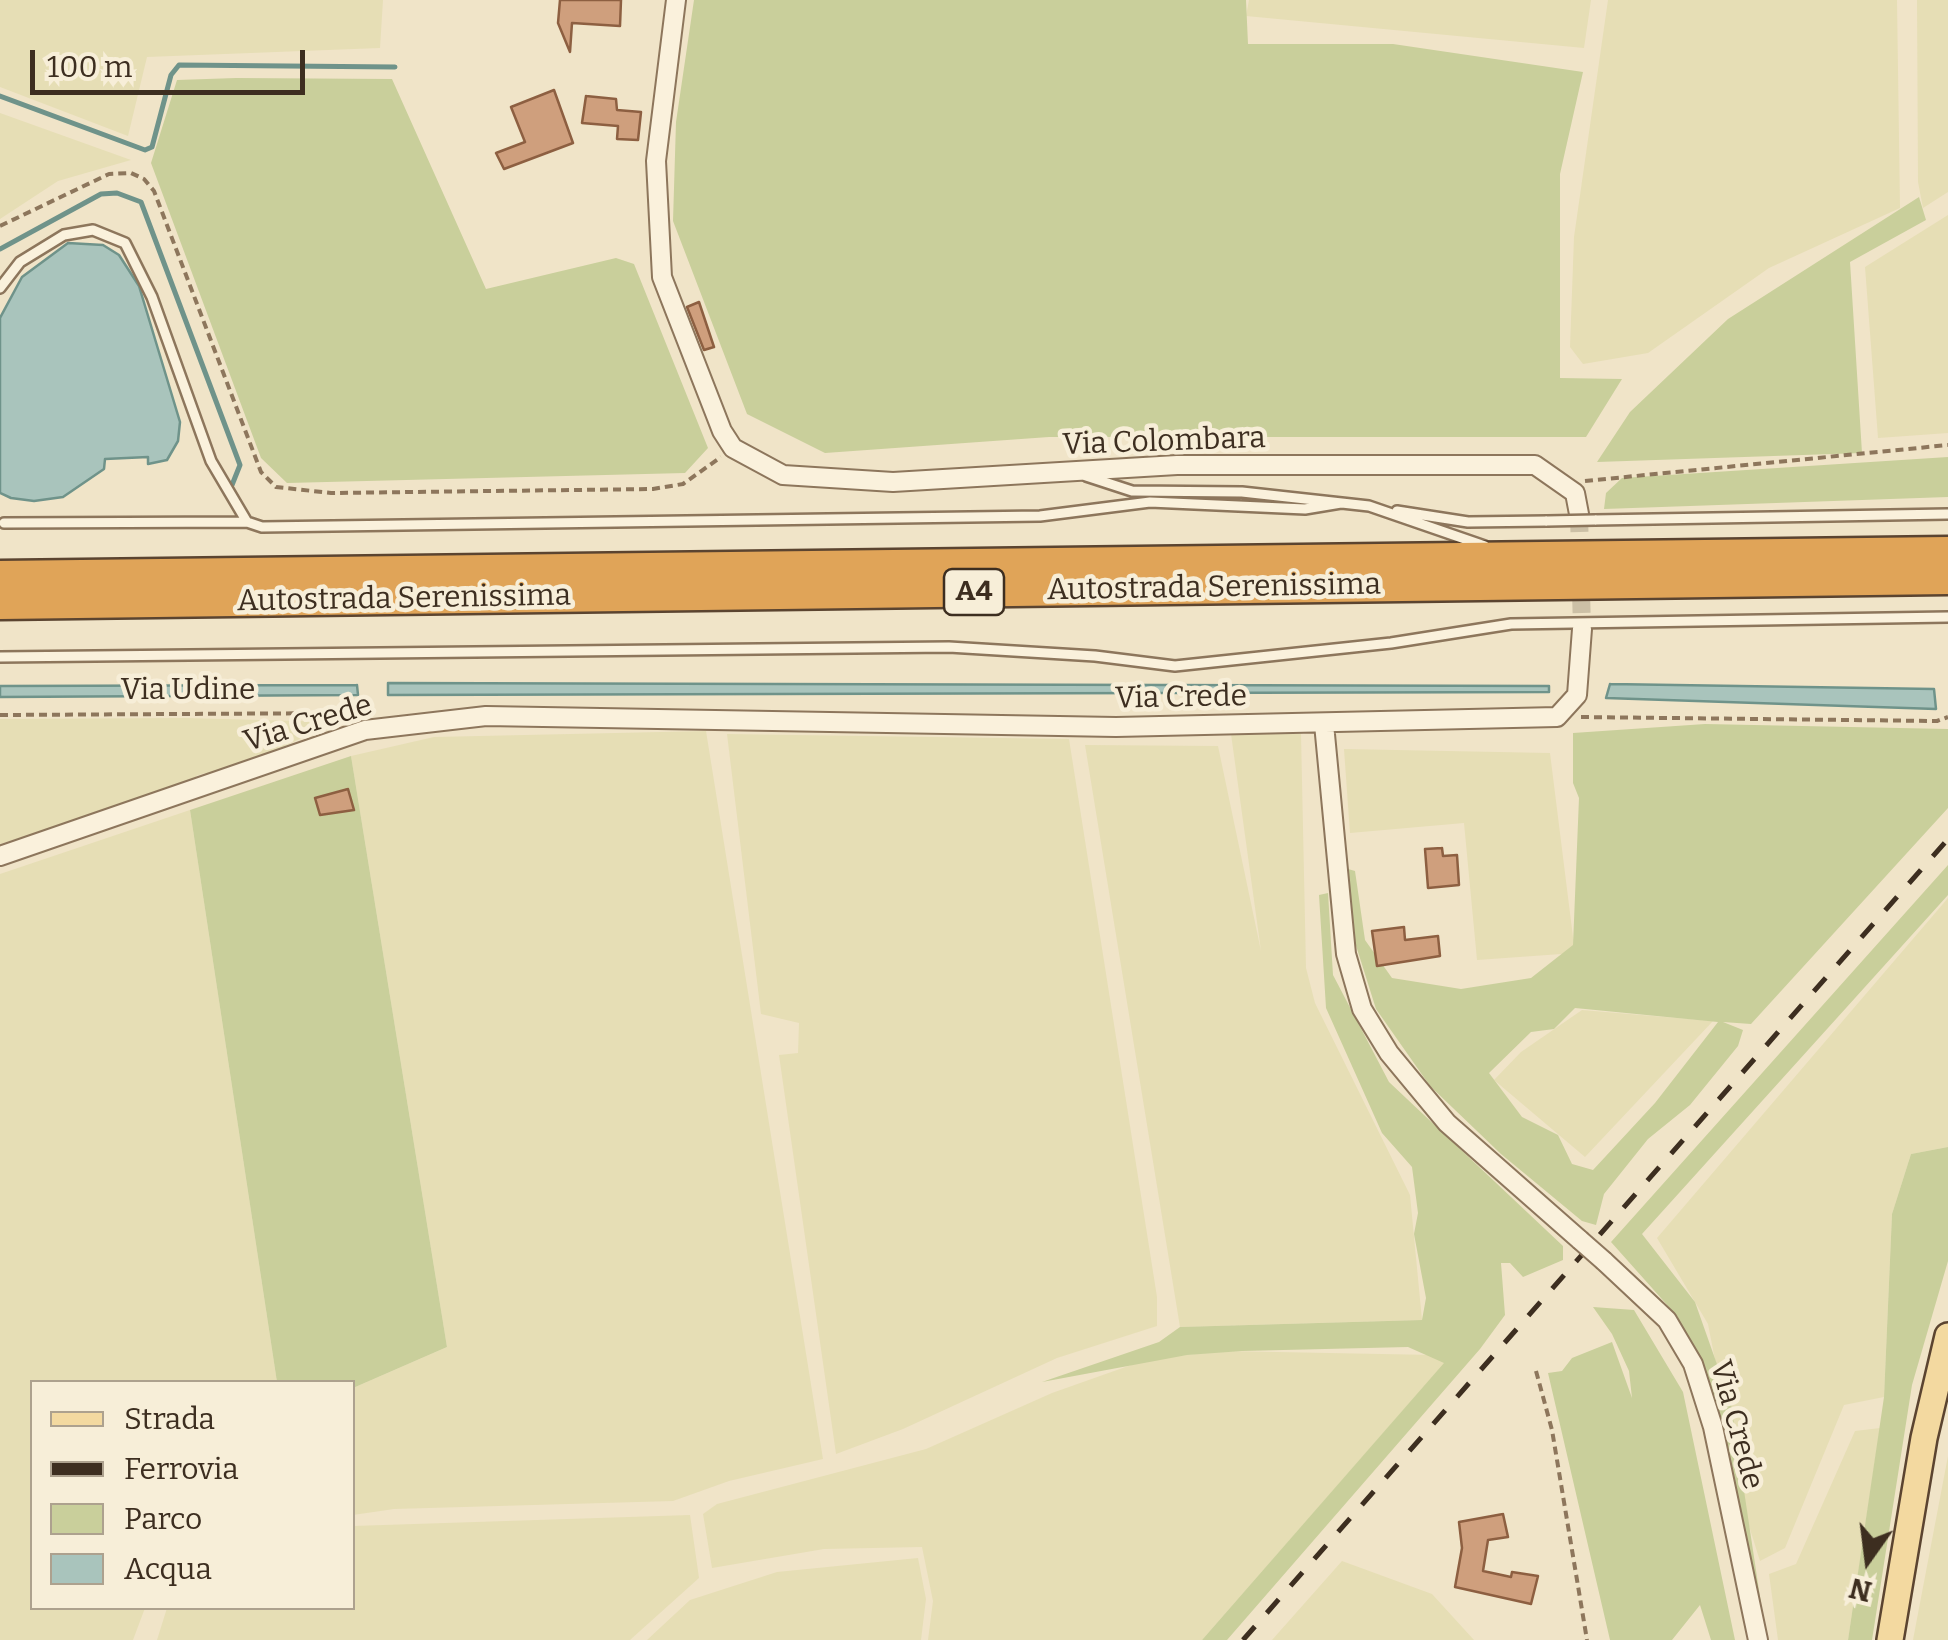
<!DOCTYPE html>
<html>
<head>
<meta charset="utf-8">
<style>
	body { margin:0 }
	#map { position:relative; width:1948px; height:1640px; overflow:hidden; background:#f0e4c8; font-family:Bitter,serif }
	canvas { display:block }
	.legend { position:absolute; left:30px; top:1380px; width:325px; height:230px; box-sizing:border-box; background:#f7eed8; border:2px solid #ada18e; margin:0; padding:12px 18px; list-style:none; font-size:30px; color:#3d2e20 }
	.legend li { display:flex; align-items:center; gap:20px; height:50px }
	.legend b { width:50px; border:2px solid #ada18e }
	.north { position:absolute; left:1818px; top:1510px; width:100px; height:100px; -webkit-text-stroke:8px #f7eed8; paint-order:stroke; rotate:194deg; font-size:28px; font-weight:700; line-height:40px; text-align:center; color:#3d2e20 }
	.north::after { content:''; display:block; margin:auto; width:35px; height:45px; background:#3d2e20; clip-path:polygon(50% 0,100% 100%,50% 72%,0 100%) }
	.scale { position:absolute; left:30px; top:50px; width:275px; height:45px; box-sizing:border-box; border:5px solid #3d2e20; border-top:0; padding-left:12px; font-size:30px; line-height:35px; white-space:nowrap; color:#3d2e20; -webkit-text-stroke:8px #f7eed8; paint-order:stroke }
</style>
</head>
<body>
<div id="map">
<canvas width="1948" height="1640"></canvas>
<ul class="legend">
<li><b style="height:12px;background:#f3d9a0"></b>Strada</li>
<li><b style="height:12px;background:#3d2e20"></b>Ferrovia</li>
<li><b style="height:28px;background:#c9cf9b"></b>Parco</li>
<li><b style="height:28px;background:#a9c4bc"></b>Acqua</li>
</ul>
<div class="north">N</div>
<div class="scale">100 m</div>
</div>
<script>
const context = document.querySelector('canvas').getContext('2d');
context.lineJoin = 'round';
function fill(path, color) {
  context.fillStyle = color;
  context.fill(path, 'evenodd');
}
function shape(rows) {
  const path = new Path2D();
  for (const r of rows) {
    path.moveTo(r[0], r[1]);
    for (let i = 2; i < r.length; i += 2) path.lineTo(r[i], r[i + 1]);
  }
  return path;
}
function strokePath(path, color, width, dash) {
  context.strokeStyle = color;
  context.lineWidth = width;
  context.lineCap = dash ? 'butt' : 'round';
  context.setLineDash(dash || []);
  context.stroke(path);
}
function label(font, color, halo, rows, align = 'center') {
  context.font = font + ' Bitter,serif';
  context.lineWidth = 9;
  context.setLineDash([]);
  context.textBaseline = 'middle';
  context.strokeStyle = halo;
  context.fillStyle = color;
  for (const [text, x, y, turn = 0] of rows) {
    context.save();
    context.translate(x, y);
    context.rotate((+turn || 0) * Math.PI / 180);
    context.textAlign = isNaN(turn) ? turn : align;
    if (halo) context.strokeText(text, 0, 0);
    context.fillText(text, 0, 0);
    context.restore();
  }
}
fill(shape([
	[0,0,383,0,380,48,147,57,128,136,0,87],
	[1249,0,1591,0,1584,48,1246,16],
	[1608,0,1897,0,1900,208,1769,268,1648,353,1583,364,1570,347,1574,237],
	[1917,0,1948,0,1948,192,1923,208,1918,182],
	[0,113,131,160,58,181,0,219],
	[1948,215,1948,433,1878,438,1865,267],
	[185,718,337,722,208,781,205,773,196,776,198,784,0,844,0,719],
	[706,731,823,1459,729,1481,673,1501,394,1509,353,1515,353,1388,447,1347,351,756,434,737],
	[727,734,1069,739,1157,1297,1157,1326,1057,1358,903,1429,836,1454,779,1055,798,1053,799,1023,761,1014],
	[1231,734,1301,734,1306,968,1315,1003,1410,1195,1422,1320,1180,1327,1085,745,1218,746,1261,951],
	[1344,749,1550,753,1575,953,1477,960,1464,823,1350,833],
	[190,810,277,1382,32,1382,32,1608,145,1608,133,1640,0,1640,0,874],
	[1948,898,1948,1147,1911,1154,1892,1214,1884,1397,1844,1405,1785,1548,1760,1561,1744,1510,1708,1324,1657,1238],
	[1582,1010,1713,1021,1585,1157,1494,1080,1521,1052],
	[1224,1351,1434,1355,1445,1363,1202,1640,928,1640,933,1601,922,1547,824,1549,712,1568,703,1514,717,1504,926,1449,1052,1393,1148,1359],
	[1880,1428,1848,1640,1778,1640,1769,1574,1796,1564,1855,1431],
	[1948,1456,1948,1640,1913,1640,1916,1624],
	[690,1515,699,1578,630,1640,157,1640,167,1608,352,1608,353,1526],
	[918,1558,926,1599,921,1640,647,1640,690,1600,777,1572],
	[1342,1561,1432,1594,1474,1640,1272,1640]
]), '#e6deb5');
fill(shape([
	[694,0,1246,0,1248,44,1393,44,1583,72,1560,174,1560,378,1622,379,1586,437,1049,437,825,453,747,414,673,221,676,122],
	[236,78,392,79,486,289,616,258,634,264,708,448,685,473,287,483,261,458,151,163,177,80],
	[1919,197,1926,220,1850,262,1862,453,1597,462,1630,412,1728,319],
	[1948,457,1948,497,1604,509,1606,493,1622,478],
	[1705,724,1948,729,1948,808,1751,1024,1723,1022,1743,1030,1738,1046,1690,1105,1648,1139,1604,1194,1596,1225,1582,1221,1501,1154,1430,1086,1376,1009,1353,936,1348,869,1355,871,1365,940,1392,978,1461,989,1531,978,1573,945,1579,798,1573,783,1573,733],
	[1575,1008,1718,1022,1655,1103,1593,1170,1572,1164,1558,1135,1522,1117,1489,1073,1531,1032,1554,1029],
	[351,756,447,1347,353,1388,352,1382,277,1382,190,810],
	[1948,865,1948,895,1642,1234,1695,1302,1731,1404,1766,1637,1713,1394,1677,1316,1611,1242],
	[1328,893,1333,975,1389,1082,1563,1246,1563,1260,1523,1277,1510,1263,1501,1263,1505,1315,1480,1349,1227,1640,1202,1640,1444,1363,1408,1347,1242,1351,1187,1355,1042,1382,1159,1342,1180,1327,1422,1320,1426,1298,1414,1234,1418,1213,1412,1167,1382,1133,1326,1008,1319,895],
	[1948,1147,1948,1261,1912,1385,1872,1640,1848,1640,1884,1397,1892,1214,1911,1154],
	[1593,1307,1634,1310,1683,1392,1735,1640,1711,1640,1700,1605,1672,1640,1610,1640,1548,1373,1562,1371,1572,1358,1612,1342,1632,1398,1629,1371,1612,1334]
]), '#c9cf9b');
const water = shape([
	[68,243,103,245,119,255,139,286,180,422,178,441,167,460,148,464,148,457,105,459,104,469,63,497,34,501,11,498,0,493,0,318,22,277,68,243],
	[388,683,1549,686,1549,692,388,695,388,683],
	[1610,684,1934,689,1936,709,1606,698,1610,684],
	[357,685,358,695,0,697,0,686,357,685]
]);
fill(water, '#a9c4bc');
strokePath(water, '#6f938a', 2.5);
strokePath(shape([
	[0,96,145,150,152,147,171,75,179,65,395,67],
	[0,249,101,194,117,193,141,202,240,465,232,485]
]), '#6f938a', 5);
const building = shape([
	[560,0,621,0,620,26,572,23,570,52,558,23,560,0],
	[554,90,573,143,504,169,496,153,525,142,511,107,554,90],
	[586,96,616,99,617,110,641,112,638,140,617,139,618,126,582,123,586,96],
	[699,302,714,347,704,350,687,307,699,302],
	[348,789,354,810,320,815,315,798,348,789],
	[1442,848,1443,856,1457,855,1459,885,1428,888,1425,849,1442,848],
	[1404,927,1405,940,1438,936,1440,956,1377,966,1372,931,1404,927],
	[1503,1514,1508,1537,1488,1540,1483,1571,1511,1577,1512,1572,1538,1576,1531,1604,1455,1587,1462,1548,1459,1522,1503,1514]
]);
fill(building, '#cf9f7d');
strokePath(building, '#8d5f41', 2.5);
strokePath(shape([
	[1579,514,1582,629]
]), '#ccc0a6', 18, [18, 9]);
const service = shape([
	[0,288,20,262,64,235,93,230,125,243,152,297,211,461,247,522,262,527,1040,516,1150,502,1305,509,1341,503],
	[1086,476,1132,491,1242,492,1369,506,1485,546],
	[1397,511,1468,522,1547,521],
	[1595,520,1948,514],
	[4,523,247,522],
	[0,657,949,647,1095,656,1175,666,1391,643,1511,624,1948,617]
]);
const minor = shape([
	[676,0,656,161,662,277,722,431,733,448,783,475,893,482,1177,465,1535,465,1575,493,1579,514],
	[1324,724,1346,954,1362,1009,1389,1053,1447,1123,1580,1240],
	[0,856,365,730,486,716,1116,727,1557,717,1577,695,1582,629],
	[1604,1261,1667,1320,1693,1364,1713,1427,1758,1640]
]);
const primary = shape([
	[1890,1640,1924,1438,1948,1336]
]);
const motorway = shape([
	[0,576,1948,552],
	[0,604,1948,579]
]);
strokePath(service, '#8d765c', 14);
strokePath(minor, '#8d765c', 22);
strokePath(primary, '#5b4430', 30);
strokePath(motorway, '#5b4430', 35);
strokePath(shape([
	[0,226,109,174,131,173,144,179,154,191,261,472,276,487,331,493,653,489,683,484,721,457],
	[1585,481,1948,445],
	[0,715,355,713],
	[1581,717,1937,721,1948,717],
	[1536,1371,1552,1430,1587,1640]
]), '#8d765c', 4, [8, 5]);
strokePath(service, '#faf1dc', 9);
strokePath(minor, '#faf1dc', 18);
strokePath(primary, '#f3d9a0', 25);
strokePath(motorway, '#e0a458', 30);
strokePath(shape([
	[1243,1640,1948,839]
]), '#3d2e20', 5, [18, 18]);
const serviceBridge = shape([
	[1547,521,1595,520]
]);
const minorBridge = shape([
	[1580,1240,1604,1261]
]);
strokePath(serviceBridge, '#8d765c', 14, []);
strokePath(minorBridge, '#8d765c', 22, []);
strokePath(serviceBridge, '#faf1dc', 9);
strokePath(minorBridge, '#faf1dc', 18);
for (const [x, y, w] of [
	[974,592,60]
]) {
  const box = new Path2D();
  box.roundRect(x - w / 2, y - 23, w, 46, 8);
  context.fillStyle = '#f7eed8';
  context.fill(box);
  strokePath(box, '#3d2e20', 2.5);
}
label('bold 28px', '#3d2e20', null, [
	["A4",974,592]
]);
label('30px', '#3d2e20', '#f7eed8', [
	["Via Colombara",1164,442,-2],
	["Autostrada Serenissima",1214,588,-1],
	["Autostrada Serenissima",404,599,-1],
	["Via Udine",188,691],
	["Via Crede",1181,698,-1],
	["Via Crede",308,724,-17],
	["Via Crede",1736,1425,75]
]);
</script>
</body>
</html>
